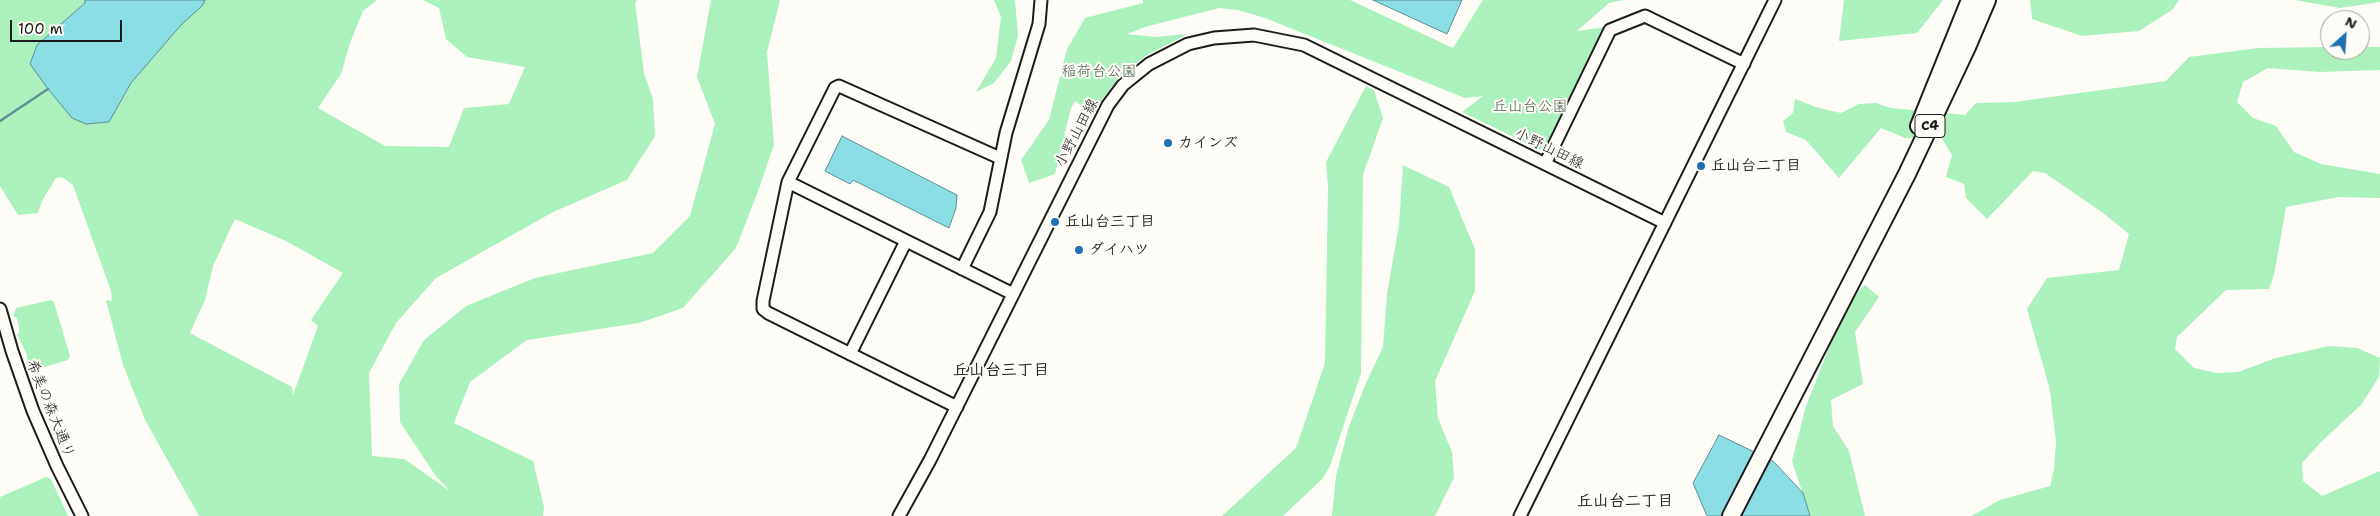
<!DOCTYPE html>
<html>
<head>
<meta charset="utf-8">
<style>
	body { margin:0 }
	#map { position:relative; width:2380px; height:516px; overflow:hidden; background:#fdfcf7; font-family:"Shantell Sans",sans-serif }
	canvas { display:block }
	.north { position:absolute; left:2320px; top:10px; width:50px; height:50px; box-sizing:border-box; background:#fdfcf7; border:1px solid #a3a29f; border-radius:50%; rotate:26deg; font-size:14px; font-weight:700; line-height:20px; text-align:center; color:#1c1c1c }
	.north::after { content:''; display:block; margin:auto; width:18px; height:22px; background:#1f6fb2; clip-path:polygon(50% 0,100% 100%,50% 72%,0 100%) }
	.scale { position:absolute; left:10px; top:20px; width:112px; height:22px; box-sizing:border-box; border:2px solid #1c1c1c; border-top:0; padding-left:6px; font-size:15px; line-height:18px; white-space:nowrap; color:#1c1c1c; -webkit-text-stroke:4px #fdfcf7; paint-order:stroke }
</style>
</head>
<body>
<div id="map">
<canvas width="2380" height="516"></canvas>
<div class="north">N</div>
<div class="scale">100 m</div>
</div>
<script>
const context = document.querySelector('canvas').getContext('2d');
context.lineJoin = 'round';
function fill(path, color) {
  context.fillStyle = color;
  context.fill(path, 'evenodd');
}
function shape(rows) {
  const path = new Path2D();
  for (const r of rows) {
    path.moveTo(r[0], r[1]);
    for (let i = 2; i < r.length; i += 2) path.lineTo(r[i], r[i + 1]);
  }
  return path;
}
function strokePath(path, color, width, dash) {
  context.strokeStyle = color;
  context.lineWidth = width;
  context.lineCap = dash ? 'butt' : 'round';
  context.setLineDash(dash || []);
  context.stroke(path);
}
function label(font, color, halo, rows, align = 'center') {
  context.font = font + ' "Shantell Sans","Klee One",sans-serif';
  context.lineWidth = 4;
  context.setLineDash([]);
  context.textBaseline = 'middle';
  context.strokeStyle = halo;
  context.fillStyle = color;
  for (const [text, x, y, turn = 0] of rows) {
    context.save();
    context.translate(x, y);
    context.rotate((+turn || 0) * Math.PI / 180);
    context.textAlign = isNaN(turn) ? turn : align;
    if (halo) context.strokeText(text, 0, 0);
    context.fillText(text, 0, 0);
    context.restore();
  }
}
fill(shape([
	[0,0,377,0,363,11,350,43,341,74,318,108,385,146,449,147,464,108,509,104,525,67,467,57,446,39,439,8,423,0,637,0,635,3,644,73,653,99,655,136,627,180,553,212,436,278,396,323,369,373,372,456,404,459,450,491,435,475,400,422,399,384,424,340,466,306,535,278,653,253,690,216,715,124,697,77,711,0,780,0,767,52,774,145,757,194,736,248,683,308,639,323,527,340,470,382,454,423,533,461,544,507,543,516,199,516,145,420,123,365,106,300,112,301,111,291,73,185,62,177,56,178,43,199,38,213,18,215,0,186],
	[235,219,286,241,343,273,311,320,318,326,293,395,292,387,190,333,205,300,213,266],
	[994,0,1015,0,1018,36,1011,61,994,83,976,92,996,58,1001,17],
	[1143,0,1350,0,1453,48,1483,0,1623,0,1609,3,1577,31,1607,27,1545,152,1462,112,1483,96,1465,98,1265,18,1238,10,1219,8,1145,27,1127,34,1155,37,1188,34,1147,55,1120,76,1092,113,1075,101,1071,108,1055,174,1029,183,1021,160,1049,120,1067,49,1085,18,1143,3],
	[1844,0,1943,0,1917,33,1839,41],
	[2030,0,2179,0,2172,10,2139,31,2082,36,2032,19],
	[2295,0,2380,0,2380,2,2340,8],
	[2330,47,2330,50,2360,50,2360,47,2380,47,2380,70,2320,72,2268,68,2243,82,2237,102,2253,118,2276,126,2294,152,2321,164,2380,174,2380,198,2339,197,2286,207,2274,275,2269,289,2226,290,2177,337,2175,349,2194,368,2217,373,2238,372,2276,358,2329,346,2357,348,2380,358,2379,377,2361,405,2322,441,2302,463,2303,481,2322,496,2380,471,2380,516,1971,516,2000,500,2050,486,2054,469,2056,442,2050,390,2027,309,2047,278,2119,270,2129,234,2103,213,2045,173,2033,171,1987,219,1966,198,1964,184,1946,177,1952,155,1941,137,1905,138,1881,128,1839,178,1806,140,1786,132,1783,121,1793,113,1795,99,1819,108,1841,113,1859,104,1876,103,1891,108,1965,115,1976,103,2015,102,2166,81,2189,57,2258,48],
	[1366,86,1374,90,1383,118,1363,175,1361,373,1330,466,1322,479,1283,516,1222,516,1296,448,1325,363,1328,187,1326,162],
	[1403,165,1449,187,1475,249,1475,291,1435,381,1438,418,1452,452,1454,478,1435,516,1332,516,1336,476,1349,426,1366,383,1383,347,1387,294,1399,225],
	[1865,285,1879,297,1855,332,1863,384,1831,400,1833,426,1849,451,1865,516,1810,516,1792,461,1806,406,1848,299],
	[51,300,54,302,70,356,68,360,31,371,27,362,27,355,17,334,19,333,19,327,17,318,13,316,16,308],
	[46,477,51,479,68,516,0,516,0,497]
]), '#abf1bd');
const water = shape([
	[85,0,205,0,202,6,181,25,131,83,109,122,86,124,72,118,48,89,30,64,37,45,85,3,85,0],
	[1373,0,1462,0,1447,34,1373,0],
	[842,136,957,195,956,208,949,228,853,180,850,184,825,171,842,136],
	[1719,435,1773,461,1803,493,1810,516,1707,516,1693,483,1719,435]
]);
fill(water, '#8cdee5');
strokePath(water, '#5f9095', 1);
strokePath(shape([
	[0,121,48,89]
]), '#5f9095', 2.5);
const tertiary = shape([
	[1545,164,1610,30,1645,16,1744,64],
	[788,182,1013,294],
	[962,269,990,212,1006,133,1039,24,1041,0],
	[0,309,12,351,33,411,57,466,82,516],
	[850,354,906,241],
	[957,407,768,313,763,309,763,301,788,182,835,88,839,86,1000,158],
	[899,516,930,460,1108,105,1123,85,1149,64,1188,44,1214,38,1254,35,1304,45,1665,223],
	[1520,516,1775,0]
]);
const motorway = shape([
	[1919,126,1970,0],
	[1731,516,1907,174,1967,47,1987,0]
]);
strokePath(tertiary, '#1c1c1c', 15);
strokePath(motorway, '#1c1c1c', 20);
strokePath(tertiary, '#fdfcf7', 11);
strokePath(motorway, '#fdfcf7', 16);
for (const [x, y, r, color] of [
	[1168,143,5,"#1f6fb2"],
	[1701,166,5,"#1f6fb2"],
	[1055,222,5,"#1f6fb2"],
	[1079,250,5,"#1f6fb2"]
]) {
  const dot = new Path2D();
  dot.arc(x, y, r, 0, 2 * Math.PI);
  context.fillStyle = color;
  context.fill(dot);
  strokePath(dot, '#fdfcf7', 2);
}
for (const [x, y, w] of [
	[1930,126,30]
]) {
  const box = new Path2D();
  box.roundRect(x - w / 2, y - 11.5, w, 23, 4);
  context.fillStyle = '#fdfcf7';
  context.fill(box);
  strokePath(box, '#1c1c1c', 1);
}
label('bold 14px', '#1c1c1c', null, [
	["C4",1930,126]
]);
label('15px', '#475c4c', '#fdfcf7', [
	["稲荷台公園",1099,72],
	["丘山台公園",1530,107]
]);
label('15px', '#1c1c1c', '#fdfcf7', [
	["小野山田線",1077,133,-62],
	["小野山田線",1549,149,26],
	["希美の森大通り",50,409,68]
]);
label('bold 15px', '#1c1c1c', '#fdfcf7', [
	["カインズ",1178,143],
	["丘山台二丁目",1711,166],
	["丘山台三丁目",1065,222],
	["ダイハツ",1089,250]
], 'left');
label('bold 16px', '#1c1c1c', '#fdfcf7', [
	["丘山台三丁目",1001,371],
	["丘山台二丁目",1625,502]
]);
</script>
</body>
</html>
